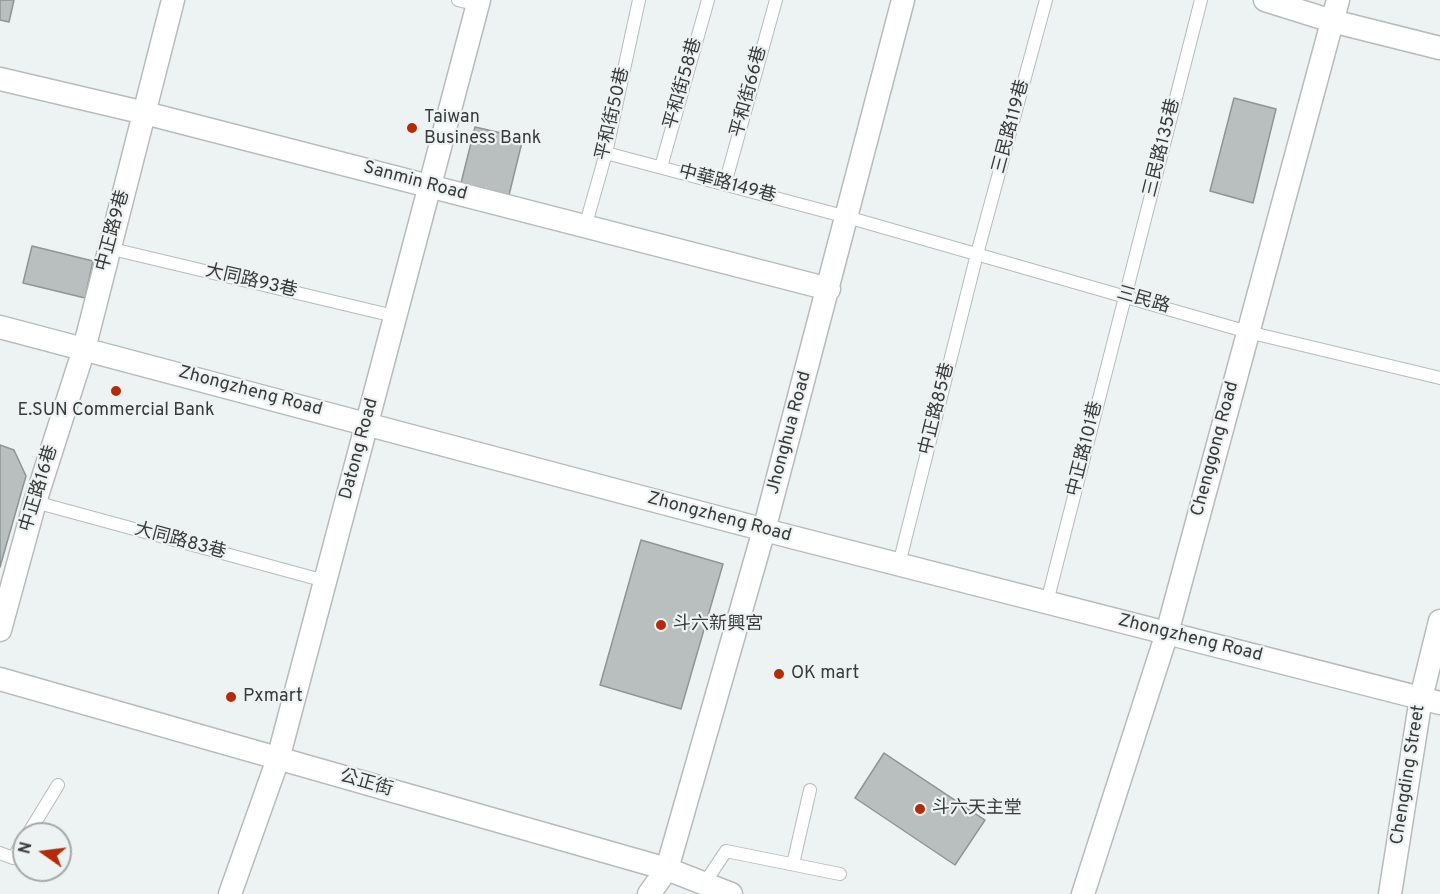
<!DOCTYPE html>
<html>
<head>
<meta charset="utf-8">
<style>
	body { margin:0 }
	#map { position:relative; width:1440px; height:894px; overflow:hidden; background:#edf3f2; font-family:Overpass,sans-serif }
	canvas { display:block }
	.north { position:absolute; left:12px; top:822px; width:60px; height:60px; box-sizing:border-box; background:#edf3f2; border:2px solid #a5a9a8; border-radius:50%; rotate:284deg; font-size:16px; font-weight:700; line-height:24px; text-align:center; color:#383a39 }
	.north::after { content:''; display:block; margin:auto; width:21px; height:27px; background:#b62b07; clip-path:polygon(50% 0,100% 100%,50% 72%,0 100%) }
</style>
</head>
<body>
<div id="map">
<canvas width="1440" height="894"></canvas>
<div class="north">N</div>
</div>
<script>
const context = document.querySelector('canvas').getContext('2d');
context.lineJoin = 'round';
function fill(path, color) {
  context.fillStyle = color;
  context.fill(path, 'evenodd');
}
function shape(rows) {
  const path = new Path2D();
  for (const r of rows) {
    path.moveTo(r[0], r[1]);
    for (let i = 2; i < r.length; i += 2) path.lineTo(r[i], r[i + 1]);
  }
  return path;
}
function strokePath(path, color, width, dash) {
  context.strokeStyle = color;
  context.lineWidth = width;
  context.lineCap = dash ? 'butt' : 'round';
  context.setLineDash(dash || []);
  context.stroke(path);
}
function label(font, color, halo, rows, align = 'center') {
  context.font = font + ' Overpass,"Noto Sans TC",sans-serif';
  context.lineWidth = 4.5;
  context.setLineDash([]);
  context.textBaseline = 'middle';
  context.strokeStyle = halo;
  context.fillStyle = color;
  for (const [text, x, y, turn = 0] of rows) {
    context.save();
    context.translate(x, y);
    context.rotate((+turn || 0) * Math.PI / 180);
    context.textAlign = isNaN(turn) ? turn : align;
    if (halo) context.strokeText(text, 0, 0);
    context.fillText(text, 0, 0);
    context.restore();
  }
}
const building = shape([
	[0,0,14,0,9,22,0,20,0,0],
	[1234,98,1276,109,1253,203,1210,191,1234,98],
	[475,127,523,138,509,195,461,183,475,127],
	[32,246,93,261,85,298,23,283,32,246],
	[0,445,14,450,26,476,0,567,0,445],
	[641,540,723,564,681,709,600,685,641,540],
	[884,753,985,820,955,865,855,798,884,753]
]);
fill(building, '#b9bfbe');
strokePath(building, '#8f9594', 1.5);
const lane = shape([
	[458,0,478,5],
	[606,153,847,217,1248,332,1440,378],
	[661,167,708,0],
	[725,184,776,0],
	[585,227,606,153,639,0],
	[108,248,394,316],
	[35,502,325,581],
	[899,564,977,254,1046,0],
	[1047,602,1201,0],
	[28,834,58,785],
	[0,853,13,858,24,840],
	[793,864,810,790],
	[704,884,726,851,840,874]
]);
const street = shape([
	[1265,0,1332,21,1440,48],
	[0,79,145,113,829,289],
	[0,327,784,535,1440,703],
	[0,630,35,502,84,349,173,0],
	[0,679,667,869,731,894],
	[230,894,278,759,479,0],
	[649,894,667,869,764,530,903,0],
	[1083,894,1167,633,1338,0],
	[1390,894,1421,698,1440,621]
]);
strokePath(lane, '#b7bcbb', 14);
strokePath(street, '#b7bcbb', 25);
strokePath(lane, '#fff', 12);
strokePath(street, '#fff', 22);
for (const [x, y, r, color] of [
	[412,128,6,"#b62b07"],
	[116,391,6,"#b62b07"],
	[661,625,6,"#b62b07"],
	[779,674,6,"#b62b07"],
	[231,697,6,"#b62b07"],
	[920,809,6,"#b62b07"]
]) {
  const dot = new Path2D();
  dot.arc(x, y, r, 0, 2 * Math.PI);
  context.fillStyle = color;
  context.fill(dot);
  strokePath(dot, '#edf3f2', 2);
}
label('18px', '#383a39', '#edf3f2', [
	["平和街58巷",684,84,-74],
	["平和街66巷",750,92,-75],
	["平和街50巷",614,114,-77],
	["三民路119巷",1012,127,-75],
	["三民路135巷",1163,148,-76],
	["Sanmin Road",415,182,15],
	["中華路149巷",727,185,15],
	["中正路9巷",114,231,-75],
	["大同路93巷",251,282,13],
	["三民路",1143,301,16],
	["Zhongzheng Road",250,392,15],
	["中正路85巷",938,409,-76],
	["Jhonghua Road",790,433,-75],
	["Datong Road",360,449,-75],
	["中正路101巷",1086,449,-76],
	["Chenggong Road",1216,449,-75],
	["中正路16巷",40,489,-73],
	["Zhongzheng Road",719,518,15],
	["大同路83巷",180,542,15],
	["Zhongzheng Road",1190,639,14],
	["Chengding Street",1409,775,-81],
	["公正街",366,784,16]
]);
label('18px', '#383a39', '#edf3f2', [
	["Taiwan",424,118],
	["Business Bank",424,139],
	["E.SUN Commercial Bank",116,411,"center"],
	["斗六新興宮",673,625],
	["OK mart",791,674],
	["Pxmart",243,697],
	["斗六天主堂",932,809]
], 'left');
</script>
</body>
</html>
